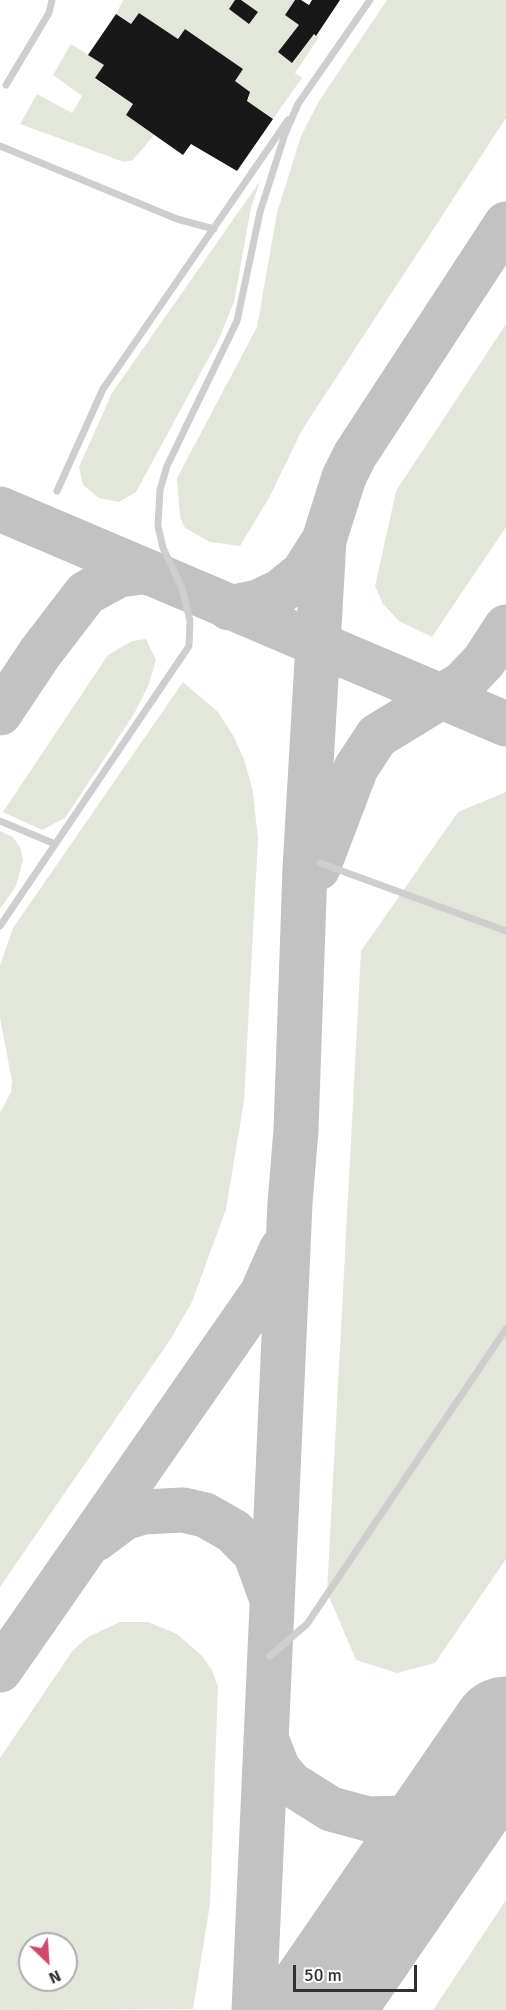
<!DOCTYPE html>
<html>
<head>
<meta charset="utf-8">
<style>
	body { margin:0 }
	#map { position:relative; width:506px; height:2010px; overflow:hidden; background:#fff; font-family:Signika,sans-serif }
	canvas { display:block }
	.north { position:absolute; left:18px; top:1932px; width:60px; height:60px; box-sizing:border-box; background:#fff; border:2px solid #adadad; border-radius:50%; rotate:155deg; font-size:16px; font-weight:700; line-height:24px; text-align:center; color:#313131 }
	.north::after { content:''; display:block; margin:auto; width:21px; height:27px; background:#d5466e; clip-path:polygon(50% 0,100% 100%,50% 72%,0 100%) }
	.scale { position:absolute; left:293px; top:1965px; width:124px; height:27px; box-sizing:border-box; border:3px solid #313131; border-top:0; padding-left:8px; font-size:18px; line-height:21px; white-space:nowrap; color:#313131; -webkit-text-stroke:4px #fff; paint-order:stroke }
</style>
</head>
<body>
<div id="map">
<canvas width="506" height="2010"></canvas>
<div class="north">N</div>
<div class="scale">50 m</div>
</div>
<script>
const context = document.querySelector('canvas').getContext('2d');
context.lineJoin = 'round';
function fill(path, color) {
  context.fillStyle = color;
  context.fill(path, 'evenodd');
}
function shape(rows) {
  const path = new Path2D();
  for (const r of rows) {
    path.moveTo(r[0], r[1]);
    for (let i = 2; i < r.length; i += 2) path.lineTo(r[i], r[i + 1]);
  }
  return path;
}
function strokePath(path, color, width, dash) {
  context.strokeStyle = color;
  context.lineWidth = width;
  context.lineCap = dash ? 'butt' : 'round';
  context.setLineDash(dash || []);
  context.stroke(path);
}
fill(shape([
	[123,0,295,0,285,15,319,37,295,73,302,78,273,119,253,105,245,104,250,97,231,86,243,69,185,29,178,39,139,13,131,24,116,14],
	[387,0,506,0,506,118,302,430,269,498,240,546,210,542,185,528,180,517,177,478,257,327,277,213,301,136,319,101],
	[71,44,104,65,95,79,133,104,126,115,154,135,133,160,124,162,20,124,37,94,72,113,82,96,53,75],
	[260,181,251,208,234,302,219,339,136,492,119,502,99,498,83,485,79,467,112,393],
	[506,324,506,527,432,637,399,621,383,604,375,586,396,491],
	[146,639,156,660,149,684,134,714,65,818,42,830,3,812,108,655,132,641],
	[183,682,218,712,234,737,245,762,253,792,258,839,244,1101,226,1209,192,1302,170,1340,0,1587,0,1113,11,1092,12,1081,0,1018,0,965,13,928],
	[506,792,506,1559,435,1663,397,1673,356,1660,327,1592,361,951,458,812],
	[0,831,13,837,21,849,23,860,16,886,0,909],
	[120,1622,148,1622,177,1634,202,1656,212,1670,218,1687,210,1904,193,2009,0,2010,0,1758,73,1650,88,1637],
	[30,1944,66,1944,66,1980,30,1980],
	[506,1900,506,2010,433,2010]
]), '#e3e7db');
strokePath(shape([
	[0,509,506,724],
	[229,608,258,602,281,591,303,573,324,540],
	[0,713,40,653,86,593,119,575,142,572,158,575],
	[318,868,356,768,377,736,462,684,484,661,506,627],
	[96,1539,124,1518,143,1512,183,1510,205,1515,233,1531,255,1553,270,1594],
	[0,1670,262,1293,281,1250],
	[266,1738,278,1769,291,1784,331,1809,368,1819,403,1818,434,1808,464,1786,487,1760],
	[254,2010,290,1203,296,1130,305,868,324,540,344,477,355,455,506,224],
	[318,2010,326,1993]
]), '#c2c2c2', 45);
strokePath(shape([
	[315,2010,506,1732]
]), '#c2c2c2', 111);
fill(shape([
	[235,0,241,0,258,12,249,24,229,9],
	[295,0,301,0,309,5,312,0,340,0,316,36,314,34,292,63,278,52,299,25,285,15],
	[139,13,178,39,185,29,243,69,235,81,250,92,247,101,273,119,237,171,191,144,183,155,126,115,133,104,95,78,104,65,88,55,116,14,131,24]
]), '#181818');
strokePath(shape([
	[6,85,49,13,52,0],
	[0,146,177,219,214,229],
	[57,491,103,389,288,120],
	[0,821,55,844],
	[320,863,506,931],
	[0,926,189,646,190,621,182,588,163,548,158,526,160,490,167,466,237,321,260,212,285,134,298,104,370,0],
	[270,1656,307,1624,506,1329]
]), '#cecece', 7);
</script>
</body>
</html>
